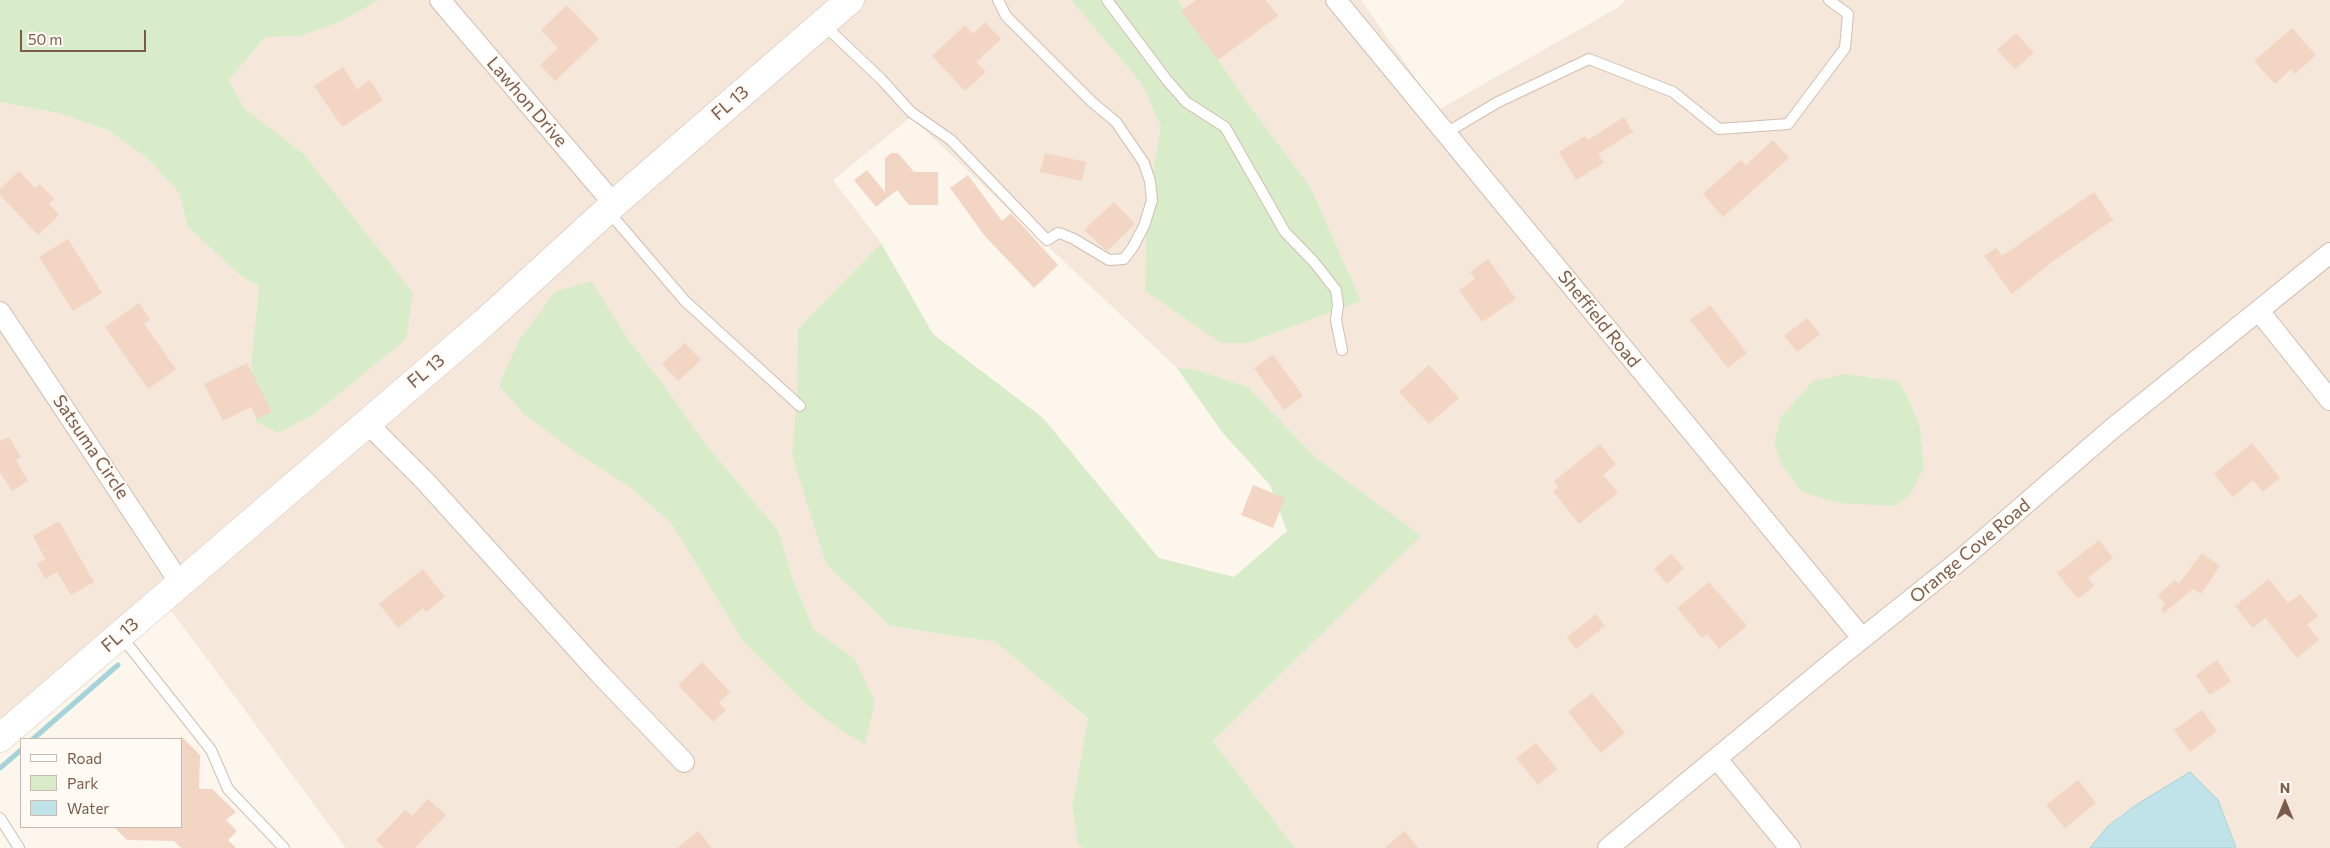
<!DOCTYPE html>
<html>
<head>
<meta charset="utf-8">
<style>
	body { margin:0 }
	#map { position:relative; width:2330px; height:848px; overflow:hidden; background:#fdf6ec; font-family:Commissioner,sans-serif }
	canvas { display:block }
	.legend { position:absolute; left:20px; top:738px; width:162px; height:90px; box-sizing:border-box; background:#fffaf3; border:1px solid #cabbb1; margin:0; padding:6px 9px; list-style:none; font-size:15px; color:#7a5c4d }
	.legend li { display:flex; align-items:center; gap:10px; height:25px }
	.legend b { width:25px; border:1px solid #cabbb1 }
	.north { position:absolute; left:2260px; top:778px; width:50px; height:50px; -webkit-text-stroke:4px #fffaf3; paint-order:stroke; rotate:0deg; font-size:14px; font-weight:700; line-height:20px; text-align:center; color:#7a5c4d }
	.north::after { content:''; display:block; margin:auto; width:18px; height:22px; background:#7a5c4d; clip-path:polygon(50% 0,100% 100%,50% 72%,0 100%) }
	.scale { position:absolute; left:20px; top:30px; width:126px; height:22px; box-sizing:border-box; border:2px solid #7a5c4d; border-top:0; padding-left:6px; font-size:15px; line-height:18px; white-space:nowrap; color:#7a5c4d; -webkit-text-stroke:4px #fffaf3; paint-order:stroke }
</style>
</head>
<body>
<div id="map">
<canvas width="2330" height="848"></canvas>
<ul class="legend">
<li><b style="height:6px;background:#fff"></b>Road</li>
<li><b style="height:14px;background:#d8ecc9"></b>Park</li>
<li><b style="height:14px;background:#bfe3e8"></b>Water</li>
</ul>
<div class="north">N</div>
<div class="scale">50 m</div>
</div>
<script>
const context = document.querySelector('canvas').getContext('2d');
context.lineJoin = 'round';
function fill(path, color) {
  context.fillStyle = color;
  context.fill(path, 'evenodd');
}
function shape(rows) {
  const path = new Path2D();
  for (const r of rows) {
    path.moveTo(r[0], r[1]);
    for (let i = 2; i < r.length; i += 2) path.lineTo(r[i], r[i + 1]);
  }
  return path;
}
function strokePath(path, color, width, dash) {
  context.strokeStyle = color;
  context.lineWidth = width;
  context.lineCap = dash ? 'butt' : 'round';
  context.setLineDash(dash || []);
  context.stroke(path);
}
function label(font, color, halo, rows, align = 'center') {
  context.font = font + ' Commissioner,sans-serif';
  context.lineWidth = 4;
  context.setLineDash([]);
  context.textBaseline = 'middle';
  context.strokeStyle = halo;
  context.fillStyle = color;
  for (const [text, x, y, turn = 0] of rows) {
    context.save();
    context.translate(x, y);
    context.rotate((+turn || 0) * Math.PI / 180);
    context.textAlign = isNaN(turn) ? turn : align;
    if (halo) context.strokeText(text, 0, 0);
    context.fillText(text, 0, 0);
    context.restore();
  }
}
fill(shape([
	[379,0,836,0,0,726,0,102,58,113,108,130,148,159,180,194,187,226,241,276,259,286,252,354,252,387,256,422,278,433,313,415,356,379,384,257,304,154,244,108,229,79,265,37,300,36,340,22],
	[864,0,1071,0,1141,83,1161,126,1146,208,1145,291,1221,343,1248,343,1361,301,1311,188,1249,105,1178,0,1361,0,1438,110,1617,8,1626,0,2330,0,2330,848,2236,848,2229,833,2136,805,2108,826,2090,848,1295,848,1213,741,1420,536,1316,458,1248,387,1194,369,1177,368,911,117,833,180,881,243,798,329,826,564,890,626,997,642,1088,720,1072,807,1078,844,1083,848,346,848,168,606],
	[627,338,666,388,703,441,778,530,793,580,814,630,854,658,864,743,840,730,807,705,743,641,671,523,631,488,581,456],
	[1845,374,1898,381,1909,399,1920,427,1924,467]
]), '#f5e8da');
fill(shape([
	[0,0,379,0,340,22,300,36,265,37,229,80,244,108,304,154,413,293,406,339,313,415,278,433,256,422,252,387,252,354,259,286,241,276,187,226,180,194,148,159,108,130,58,113,0,102],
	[1071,0,1178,0,1249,105,1311,188,1361,301,1248,343,1221,343,1145,291,1146,208,1161,126,1141,83],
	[881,243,933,334,1043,418,1159,558,1234,577,1287,531,1270,485,1222,432,1177,368,1194,369,1248,387,1316,458,1421,536,1213,741,1295,848,1083,848,1078,844,1072,807,1088,719,996,642,890,626,826,564,792,455,797,399,798,329],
	[591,281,627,338,666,388,703,441,778,530,793,580,814,630,854,658,875,701,865,744,840,730,807,705,743,641,671,523,631,488,581,456,524,414,499,385,520,339,555,292],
	[1845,374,1898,381,1909,399,1920,427,1924,467,1910,495,1895,506,1838,503,1802,492,1781,464,1774,442,1781,417,1813,381]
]), '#d8ecc9');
const water = shape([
	[2190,772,2218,800,2236,848,2090,848,2108,826,2136,805,2190,772]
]);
fill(water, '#bfe3e8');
strokePath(water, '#a5d3da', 1);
strokePath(shape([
	[33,739,118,665],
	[0,768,21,750]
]), '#a5d3da', 5);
fill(shape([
	[1196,0,1266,0,1278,16,1218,60,1181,11],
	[567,5,599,39,555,81,540,65,558,48,541,30],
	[985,22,1001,39,976,62,986,72,965,91,932,56,965,25,973,34],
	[2292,28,2316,55,2295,74,2291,69,2275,84,2254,61],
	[2016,33,2034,53,2015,69,1997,50],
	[343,67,357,89,370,80,383,100,342,127,314,86],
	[1624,117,1633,132,1598,154,1604,163,1576,180,1559,152,1585,136,1588,140],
	[1773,140,1789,158,1723,217,1703,194,1741,160,1746,165],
	[891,153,898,153,914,172,938,172,938,205,909,205,897,190,876,207,854,180,867,170,885,192,885,158],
	[1045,153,1086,162,1082,181,1040,172],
	[19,171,35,188,40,184,54,199,49,204,59,215,38,235,0,195,0,189],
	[968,175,1002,221,1011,213,1058,265,1034,288,984,235,950,188],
	[2094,192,2113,220,2053,261,2012,294,1984,256,1996,248,2002,256],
	[1114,202,1135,224,1107,251,1084,230],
	[68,239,102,293,73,311,39,257],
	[1488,259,1516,299,1482,322,1459,290,1475,279,1470,272],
	[139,303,150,320,144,324,176,369,148,389,105,327],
	[1710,305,1747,353,1728,368,1690,320],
	[1807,318,1820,334,1797,352,1784,336],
	[685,343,701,360,678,381,662,364],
	[1273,355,1303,396,1284,410,1254,368],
	[247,363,272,412,257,419,251,407,223,421,204,384],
	[1429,365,1459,398,1429,424,1399,392],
	[9,437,21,457,16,460,28,481,12,491,0,472,0,441],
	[2252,443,2280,478,2263,492,2253,480,2233,497,2214,474],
	[1600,444,1616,464,1603,475,1618,493,1579,524,1553,491,1558,487,1554,481],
	[1253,485,1285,498,1273,528,1241,515],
	[59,521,94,582,71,595,57,572,45,579,37,564,45,559,33,536],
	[2099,540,2113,558,2088,578,2094,586,2078,599,2057,573],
	[2202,553,2220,566,2201,594,2193,589,2164,613,2161,610,2165,604,2158,595,2175,580,2179,584],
	[1671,554,1684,568,1667,584,1654,569],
	[423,569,445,597,426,612,423,608,398,628,379,604],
	[2269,579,2288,603,2300,594,2318,616,2307,625,2319,640,2297,658,2265,618,2253,628,2235,606],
	[1709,582,1747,626,1719,649,1707,634,1702,638,1677,608],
	[1596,614,1605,626,1576,649,1567,637],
	[2217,660,2231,681,2210,695,2196,675],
	[702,662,730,692,719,703,726,710,713,722,678,685],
	[1592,693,1625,733,1601,753,1568,712],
	[2202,710,2217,731,2190,752,2174,730],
	[181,736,200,755,199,789,212,789,236,812,226,820,237,831,228,840,236,848,181,848,174,841,127,840,114,827,181,827],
	[1536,743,1557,769,1538,785,1516,758],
	[2078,780,2096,803,2065,828,2046,805],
	[428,799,446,815,415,848,384,848,376,840,405,810,412,816],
	[698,831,712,848,677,848],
	[1404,831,1419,848,1385,848]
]), '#f3d5c3');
const lane = shape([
	[1107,0,1166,79,1186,102,1225,127,1285,232,1314,262,1336,290,1338,305,1336,320,1342,350],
	[823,24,881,79,911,112,951,140,1047,240,1058,233,1062,234,1074,239,1109,260,1124,259,1133,247,1144,226,1152,200,1150,181,1144,163,1116,122,1092,102,1006,16,998,0],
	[1446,133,1498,102,1589,59,1673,92,1719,129,1788,124,1845,48,1848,14,1829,0],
	[608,211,685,301,800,406],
	[121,636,211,750,228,789,284,848],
	[0,818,19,848]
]);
const street = shape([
	[440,0,614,204],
	[1336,0,1862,638],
	[2259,311,2330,400],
	[0,312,180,583],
	[366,422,425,481,600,674,684,762],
	[1717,759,1790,848],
	[1608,848,1839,657,1964,557,2113,428,2330,253]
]);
const secondary = shape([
	[0,738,485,322,614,204,850,0]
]);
strokePath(lane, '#d1beb0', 12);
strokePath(street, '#d1beb0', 22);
strokePath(secondary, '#d6c0b0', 29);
strokePath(lane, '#fff', 10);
strokePath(street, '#fff', 20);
strokePath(secondary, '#fff', 28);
label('18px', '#7a5c4d', '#fffaf3', [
	["Lawhon Drive",527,102,49],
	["FL 13",730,103,-41],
	["Sheffield Road",1599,319,51],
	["FL 13",426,371,-40],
	["Satsuma Circle",91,447,56],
	["Orange Cove Road",1970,551,-40],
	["FL 13",120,635,-41]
]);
</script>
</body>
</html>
